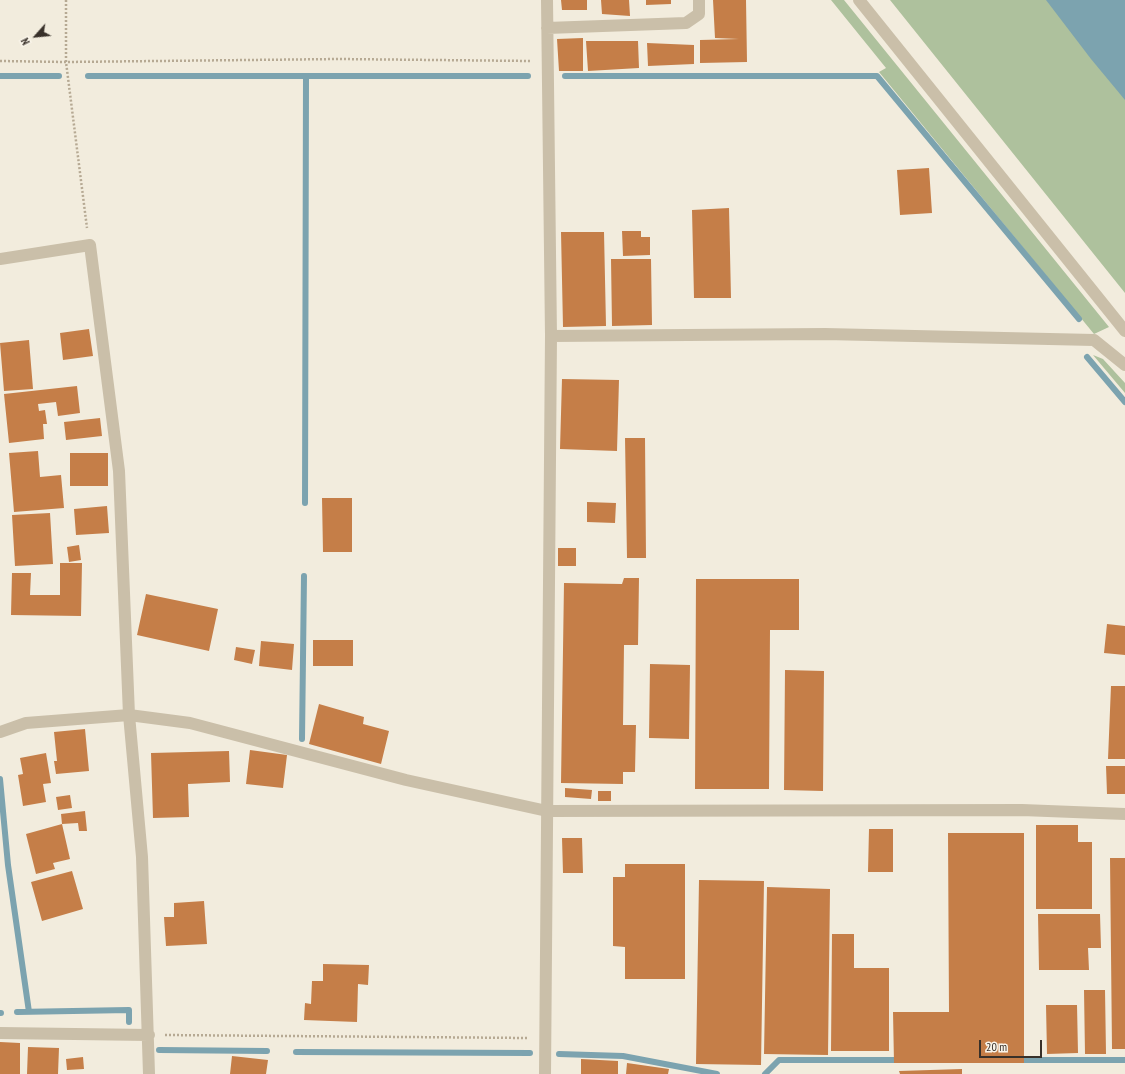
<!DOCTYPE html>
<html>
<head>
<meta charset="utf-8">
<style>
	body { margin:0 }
	#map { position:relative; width:1125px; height:1074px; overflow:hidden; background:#f2ecdd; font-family:"PT Sans Narrow",sans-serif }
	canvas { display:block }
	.north { position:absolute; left:16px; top:16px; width:40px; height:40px; -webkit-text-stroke:3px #faf5ea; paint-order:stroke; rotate:243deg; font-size:11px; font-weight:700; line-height:16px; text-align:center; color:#383029 }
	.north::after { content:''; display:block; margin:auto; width:14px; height:18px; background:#383029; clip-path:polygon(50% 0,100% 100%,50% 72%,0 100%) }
	.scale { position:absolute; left:979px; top:1040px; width:63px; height:18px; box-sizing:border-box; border:2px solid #383029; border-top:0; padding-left:5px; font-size:12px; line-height:14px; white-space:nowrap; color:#383029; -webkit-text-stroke:3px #faf5ea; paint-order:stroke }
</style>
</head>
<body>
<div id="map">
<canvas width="1125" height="1074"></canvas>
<div class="north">N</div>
<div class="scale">20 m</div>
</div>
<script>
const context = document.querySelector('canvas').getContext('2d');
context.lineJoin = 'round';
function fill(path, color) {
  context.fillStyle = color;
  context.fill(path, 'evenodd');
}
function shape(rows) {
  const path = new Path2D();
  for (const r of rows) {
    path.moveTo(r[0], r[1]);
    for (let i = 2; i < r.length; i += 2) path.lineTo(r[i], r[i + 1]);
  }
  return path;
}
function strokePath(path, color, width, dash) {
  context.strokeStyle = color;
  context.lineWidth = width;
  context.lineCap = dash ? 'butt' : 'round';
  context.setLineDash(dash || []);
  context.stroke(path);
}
fill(shape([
	[831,0,844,0,1109,327,1094,334,879,72,886,68],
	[890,0,1083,0,1125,54,1125,293],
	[1093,355,1103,359,1125,383,1125,393]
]), '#aec19d');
fill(shape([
	[1046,0,1125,0,1125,100,1091,59]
]), '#7ca3af');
strokePath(shape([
	[0,76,59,76],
	[88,76,528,76],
	[565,76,877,76,1079,319],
	[1087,357,1125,402],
	[305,503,306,76],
	[302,739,304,576],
	[0,779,8,865,29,1012],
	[17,1012,129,1010,129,1022],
	[0,1013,1,1013],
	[159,1050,267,1051],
	[296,1052,530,1053],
	[559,1054,623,1056,717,1074],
	[1017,1060,1125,1060],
	[765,1074,779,1060,902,1060]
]), '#7ca3af', 6);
fill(shape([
	[561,0,587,0,587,10,562,10],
	[601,0,629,0,630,16,602,14],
	[646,0,671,0,671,4,646,5],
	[713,0,746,0,747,62,700,63,700,40,739,39,715,38],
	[583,38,583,71,559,71,557,39],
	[586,41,638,41,639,68,588,71],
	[647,43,694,45,694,64,648,66],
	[929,168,932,213,900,215,897,170],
	[729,208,731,298,694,298,692,210],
	[622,231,641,231,641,237,650,237,650,255,623,256],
	[561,232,604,232,606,326,563,327],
	[611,259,651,259,652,325,612,326],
	[89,329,93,356,63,360,60,333],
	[29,340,33,389,4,391,0,343],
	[562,379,619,380,617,451,560,449],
	[77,386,80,413,58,416,56,402,38,404,39,411,45,410,47,424,43,424,44,439,9,443,4,394],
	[100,418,102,436,66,440,64,422],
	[625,438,645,438,646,558,627,558],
	[38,451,40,477,61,475,64,508,14,512,9,453],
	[70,453,108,453,108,486,70,486],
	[322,498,352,498,352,552,323,552],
	[587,502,616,503,615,523,587,522],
	[107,506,109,533,76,535,74,509],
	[50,513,53,564,15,566,12,515],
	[79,545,81,560,69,562,67,547],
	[558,548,576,548,576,566,558,566],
	[60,563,82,563,81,616,11,615,12,573,31,573,30,595,60,595],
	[624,578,639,578,638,645,624,645,623,725,636,725,635,772,623,772,623,784,561,783,564,583,622,584],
	[696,579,799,579,799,630,770,630,769,789,695,789],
	[146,594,218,609,209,651,137,635],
	[1107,624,1125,626,1125,655,1104,653],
	[313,640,353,640,353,666,313,666],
	[261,641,294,644,292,670,259,666],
	[236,647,255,650,252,664,234,660],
	[650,664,690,665,689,739,649,738],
	[785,670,824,671,823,791,784,790],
	[1111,686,1125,686,1125,759,1108,759],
	[319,704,364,717,363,724,389,731,381,764,309,744],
	[85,729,89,771,56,774,54,761,57,761,54,732],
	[250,750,287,755,283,788,246,784],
	[229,751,230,782,188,784,189,817,153,818,151,753],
	[46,753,51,783,43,784,46,802,23,806,18,775,23,774,20,758],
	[1106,766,1125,766,1125,794,1107,794],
	[565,788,592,790,591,799,565,797],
	[598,791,611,791,611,801,598,801],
	[70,795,72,808,58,810,56,797],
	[85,811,87,831,79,831,78,823,62,824,70,859,53,863,55,869,36,874,26,834,62,824,61,814],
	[1036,825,1078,825,1078,842,1092,842,1092,909,1036,909],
	[869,829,893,829,893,872,868,872],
	[948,833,1024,833,1024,1063,894,1063,893,1012,949,1012],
	[562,838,582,838,583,873,563,873],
	[1110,858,1125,858,1125,1049,1112,1049],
	[625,864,685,864,685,979,625,979,625,947,613,946,613,877,625,877],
	[72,871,83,909,42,921,31,882],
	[699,880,764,881,761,1065,696,1064],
	[767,887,830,889,828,1055,764,1054],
	[204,901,207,944,166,946,164,917,174,917,174,903],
	[1038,914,1100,914,1101,948,1088,948,1089,970,1039,970],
	[832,934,854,934,854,968,889,968,889,1051,831,1051],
	[323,964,369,965,368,985,358,984,357,1022,304,1020,305,1003,311,1004,312,981,323,981],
	[1084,990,1105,990,1106,1054,1085,1054],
	[1046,1005,1077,1005,1078,1053,1047,1054],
	[0,1042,20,1043,20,1074,0,1074],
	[28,1047,59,1048,58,1074,27,1074],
	[232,1056,268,1060,266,1074,230,1074],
	[83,1057,84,1069,67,1070,66,1059],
	[581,1059,618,1061,618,1074,581,1074],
	[627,1063,669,1069,668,1074,626,1074],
	[962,1069,962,1074,900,1074,899,1071]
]), '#c57e48');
strokePath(shape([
	[66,0,66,62,87,228],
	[0,61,66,62,339,59,531,61],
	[165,1035,528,1038]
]), '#b6a993', 2.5, [2, 2]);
strokePath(shape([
	[859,0,1125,331],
	[547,28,686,23,699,14,699,0],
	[0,259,90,245,119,471,129,715,142,857,149,1074],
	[551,336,825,334,1094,340,1125,365],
	[0,732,26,723,129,715,190,723,406,780,547,811,1022,810,1125,814],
	[0,1033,149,1035],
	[545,1074,551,336,547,0]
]), '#cabfa9', 12);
</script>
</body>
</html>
